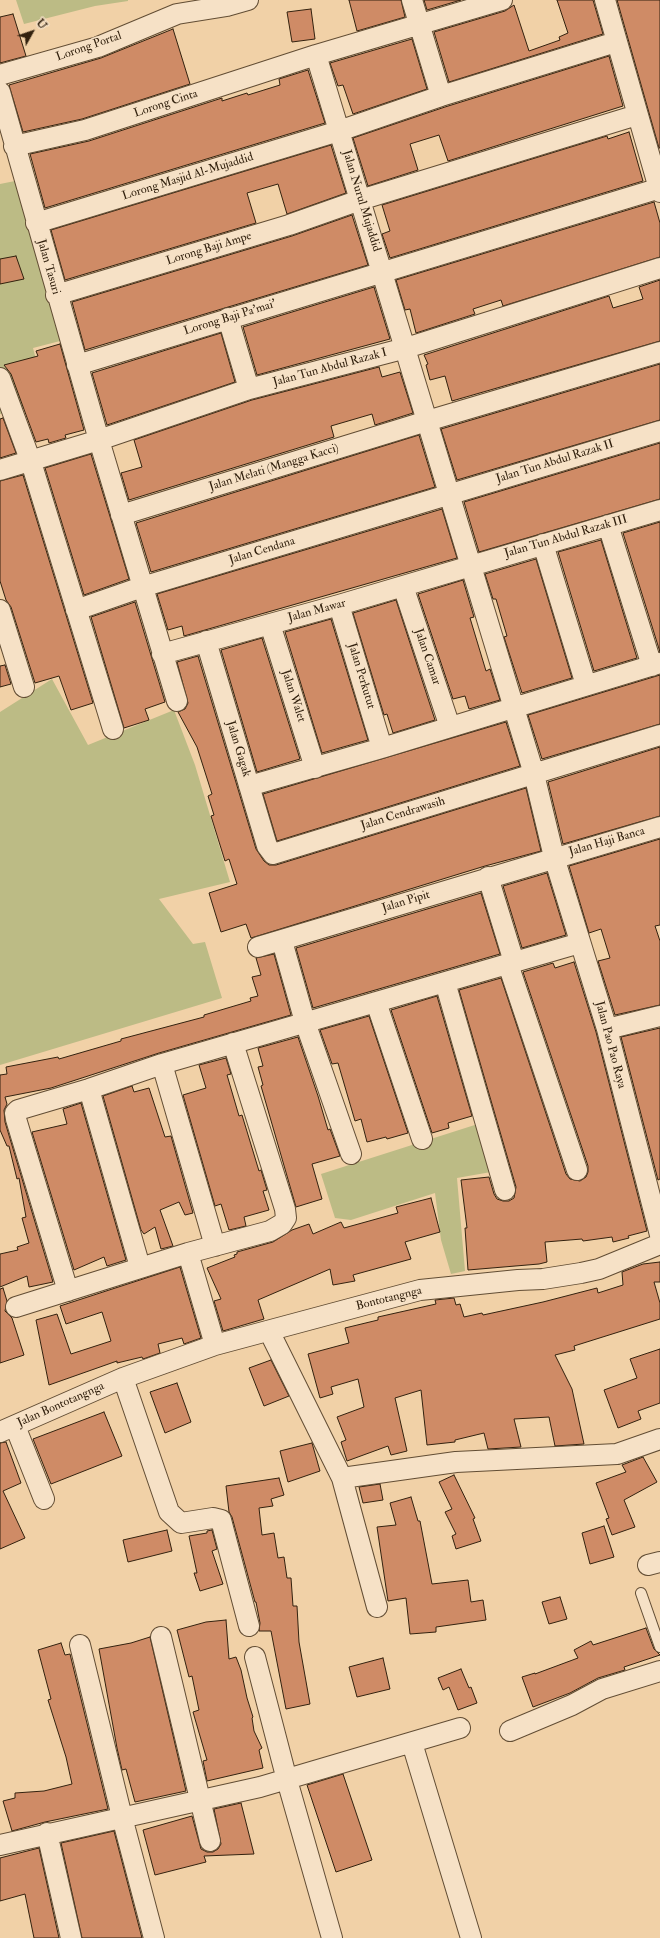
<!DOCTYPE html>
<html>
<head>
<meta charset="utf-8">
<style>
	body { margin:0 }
	#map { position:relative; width:660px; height:1938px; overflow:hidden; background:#f1d1a7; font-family:"IM FELL Double Pica",serif }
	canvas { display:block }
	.north { position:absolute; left:12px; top:12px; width:40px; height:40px; -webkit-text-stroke:3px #f6e1c6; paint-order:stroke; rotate:50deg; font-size:11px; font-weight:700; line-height:16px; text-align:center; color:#32210e }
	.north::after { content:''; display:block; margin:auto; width:14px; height:18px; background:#32210e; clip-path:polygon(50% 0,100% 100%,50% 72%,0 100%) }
</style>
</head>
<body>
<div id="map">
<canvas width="660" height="1938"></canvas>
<div class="north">U</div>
</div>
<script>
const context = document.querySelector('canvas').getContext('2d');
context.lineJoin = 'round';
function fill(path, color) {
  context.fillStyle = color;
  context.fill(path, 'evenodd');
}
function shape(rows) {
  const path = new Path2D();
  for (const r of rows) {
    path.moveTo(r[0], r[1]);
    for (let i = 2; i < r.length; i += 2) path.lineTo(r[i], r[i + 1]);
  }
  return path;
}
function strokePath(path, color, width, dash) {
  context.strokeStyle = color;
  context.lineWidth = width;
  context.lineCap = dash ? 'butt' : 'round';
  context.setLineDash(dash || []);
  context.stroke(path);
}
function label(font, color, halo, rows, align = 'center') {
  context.font = font + ' "IM FELL Double Pica",serif';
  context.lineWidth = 3;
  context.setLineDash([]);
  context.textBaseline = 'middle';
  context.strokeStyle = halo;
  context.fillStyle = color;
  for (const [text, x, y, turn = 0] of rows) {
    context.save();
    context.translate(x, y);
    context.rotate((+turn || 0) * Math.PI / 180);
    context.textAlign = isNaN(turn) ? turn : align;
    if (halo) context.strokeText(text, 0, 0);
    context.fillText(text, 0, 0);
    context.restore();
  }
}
fill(shape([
	[16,0,128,0,128,1,95,6,24,24],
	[20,180,60,341,33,348,47,402,0,414,0,184],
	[52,679,88,745,174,710,195,765,230,882,159,899,193,944,205,942,222,998,0,1065,0,712],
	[481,1123,491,1172,457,1178,465,1271,451,1274,441,1240,435,1193,351,1220,335,1218,321,1174]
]), '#bcbb85');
const building = shape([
	[349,0,401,0,405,17,357,31,349,0],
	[424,0,461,0,427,10,424,0],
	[557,0,593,0,603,34,449,82,434,32,505,11,514,5,529,51,560,40,559,37,568,33,557,0],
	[617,0,660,0,660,148,659,148,617,0],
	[311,9,315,39,292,42,287,12,311,9],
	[13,14,26,56,0,63,0,17,13,14],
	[173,29,190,84,82,119,23,132,9,85,101,58,173,29],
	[412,39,427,89,353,114,343,85,338,86,330,63,412,39],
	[609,56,623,106,448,161,439,135,410,144,418,170,368,186,353,138,445,107,609,56],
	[308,70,325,123,45,208,30,154,89,141,222,98,222,101,247,93,248,95,280,85,279,79,308,70],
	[629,132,643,181,390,258,382,234,390,231,382,205,607,136,608,139,629,132],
	[331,145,346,193,287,214,278,184,247,193,256,223,65,280,51,230,331,145],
	[654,202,660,223,660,257,503,306,501,300,473,309,475,314,416,333,410,309,405,310,396,280,654,202],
	[352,215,368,265,85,350,72,302,292,236,352,215],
	[16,256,24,279,0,284,0,259,16,256],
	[660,280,660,341,452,401,445,376,430,380,426,365,428,364,424,355,609,296,613,308,643,299,639,287,660,280],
	[374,287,390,339,257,375,243,327,374,287],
	[221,333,235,382,107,425,92,373,221,333],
	[60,344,84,430,65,435,66,438,49,443,48,439,36,442,11,374,4,365,38,356,36,351,60,344],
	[660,364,660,420,457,480,441,429,660,364],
	[379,367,382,377,400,372,413,413,375,425,372,414,331,426,334,437,129,500,121,473,142,467,134,440,252,400,379,367],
	[3,418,16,453,0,458,0,419,3,418],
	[419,435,435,487,151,572,136,523,419,435],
	[660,443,660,499,479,552,464,502,660,443],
	[91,454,129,579,84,595,45,468,91,454],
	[23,475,93,703,71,710,59,676,35,683,11,607,6,600,0,581,0,481,23,475],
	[442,509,457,558,184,636,182,626,168,630,157,594,442,509],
	[660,522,660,652,623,533,660,522],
	[601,540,637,658,594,671,558,552,601,540],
	[536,559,572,678,522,693,504,637,507,636,496,599,493,599,485,574,536,559],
	[463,580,474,617,470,618,486,671,490,669,500,700,469,709,465,696,453,699,418,594,463,580],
	[396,600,435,720,393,733,387,714,384,715,353,613,396,600],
	[135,602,165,702,145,709,149,720,124,728,91,617,135,602],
	[331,619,368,740,322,753,285,632,331,619],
	[262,638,300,759,257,772,221,650,262,638],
	[198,656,256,849,264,861,269,865,276,865,526,788,541,851,485,866,251,938,246,924,221,932,209,893,237,884,229,859,225,861,211,816,214,815,208,796,212,794,197,747,178,712,185,709,188,703,177,662,198,656],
	[5,665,11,684,0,687,0,666,5,665],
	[660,675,660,724,542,759,528,715,660,675],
	[506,722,520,766,277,841,263,794,506,722],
	[660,747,660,816,563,844,548,782,660,747],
	[660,839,660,925,655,926,660,941,660,1005,615,1015,598,961,610,958,601,929,589,933,569,866,660,839],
	[547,873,566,935,522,948,503,886,547,873],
	[481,893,500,954,313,1008,296,948,481,893],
	[274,954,291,1015,159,1053,51,1088,5,1097,7,1104,4,1110,5,1122,53,1282,29,1287,27,1276,0,1287,0,1254,18,1250,17,1247,29,1243,22,1218,26,1217,19,1178,17,1179,9,1146,7,1146,0,1130,0,1075,7,1074,6,1067,58,1057,59,1059,121,1041,121,1039,204,1017,204,1015,251,1001,250,998,258,996,252,977,261,975,256,958,274,954],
	[574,962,596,1032,647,1231,628,1236,629,1238,613,1242,612,1237,583,1241,582,1239,545,1242,547,1262,539,1264,468,1270,465,1228,467,1228,461,1180,489,1177,494,1194,497,1199,503,1201,509,1201,514,1198,516,1187,459,990,501,978,566,1174,570,1179,580,1181,586,1177,588,1172,588,1166,523,972,553,963,555,968,574,962],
	[437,996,472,1116,448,1123,449,1128,432,1133,391,1010,437,996],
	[369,1016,408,1133,387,1139,386,1137,367,1142,361,1119,355,1121,338,1063,332,1064,320,1030,369,1016],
	[660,1028,660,1179,658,1180,621,1037,660,1028],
	[298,1037,318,1096,328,1130,330,1129,340,1156,312,1164,322,1199,296,1207,261,1086,263,1085,258,1067,263,1066,258,1048,298,1037],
	[226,1058,231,1074,227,1075,239,1116,242,1115,259,1171,261,1170,267,1190,263,1191,269,1210,244,1217,246,1226,229,1230,221,1204,215,1206,183,1095,206,1088,199,1065,226,1058],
	[132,1086,134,1092,149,1088,165,1137,171,1136,193,1213,185,1215,179,1202,160,1210,173,1246,161,1249,155,1227,144,1234,141,1230,103,1096,132,1086],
	[81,1103,126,1260,107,1266,104,1257,74,1270,32,1132,67,1124,63,1109,81,1103],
	[431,1198,440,1232,405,1242,411,1259,353,1275,355,1281,333,1285,330,1269,258,1300,264,1319,223,1331,214,1301,221,1299,207,1268,235,1257,234,1255,237,1254,237,1252,273,1242,292,1230,309,1224,313,1234,341,1222,344,1228,398,1213,396,1207,431,1198],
	[660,1262,660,1282,654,1282,660,1303,660,1319,574,1346,575,1350,555,1355,572,1389,584,1444,555,1446,549,1417,514,1419,521,1447,488,1449,484,1433,455,1440,455,1442,427,1445,421,1390,395,1398,407,1451,391,1455,388,1446,347,1461,341,1442,346,1440,337,1417,364,1407,358,1379,331,1387,333,1394,320,1398,308,1354,349,1343,345,1328,378,1320,378,1317,436,1304,435,1300,454,1298,456,1305,460,1304,464,1317,482,1313,483,1315,543,1302,597,1288,598,1293,623,1285,622,1272,643,1264,660,1262],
	[180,1267,201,1338,184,1344,182,1338,158,1344,160,1353,143,1359,142,1357,117,1363,117,1361,49,1385,36,1320,57,1314,71,1354,111,1341,102,1312,66,1324,60,1306,180,1267],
	[3,1288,7,1301,5,1311,12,1318,24,1355,0,1363,0,1289,3,1288],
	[660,1349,660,1403,638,1411,641,1419,618,1428,604,1390,637,1378,630,1359,660,1349],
	[271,1360,289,1396,264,1406,249,1368,271,1360],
	[177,1383,191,1422,165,1433,150,1392,177,1383],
	[104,1412,122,1456,51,1484,33,1439,104,1412],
	[6,1442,21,1483,3,1491,25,1538,0,1549,0,1443,6,1442],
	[312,1443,320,1471,288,1482,280,1451,312,1443],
	[643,1457,657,1482,624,1500,635,1527,612,1535,606,1519,609,1518,596,1483,626,1472,622,1465,643,1457],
	[454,1475,475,1518,473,1519,481,1541,456,1549,452,1536,456,1534,445,1512,452,1509,439,1482,454,1475],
	[279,1478,284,1495,271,1499,273,1506,259,1508,262,1535,274,1533,278,1558,284,1557,287,1578,291,1578,293,1606,297,1606,299,1642,310,1704,286,1709,271,1631,259,1631,260,1623,256,1602,255,1602,232,1517,229,1512,226,1486,279,1478],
	[380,1484,383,1500,363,1503,359,1487,380,1484],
	[411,1497,418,1521,420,1521,432,1584,468,1580,471,1602,483,1600,486,1620,436,1627,436,1632,410,1634,406,1598,388,1601,377,1527,396,1525,390,1503,411,1497],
	[604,1526,614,1557,590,1564,582,1533,604,1526],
	[167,1530,172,1551,128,1562,123,1540,167,1530],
	[212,1530,217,1549,212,1551,223,1584,200,1591,194,1573,197,1573,189,1536,207,1533,207,1531,212,1530],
	[560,1597,567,1619,549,1624,542,1602,560,1597],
	[226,1620,229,1659,236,1657,241,1670,247,1698,253,1717,252,1718,254,1731,262,1748,259,1750,263,1768,207,1781,203,1761,207,1760,193,1712,199,1710,192,1676,189,1677,177,1630,206,1622,226,1620],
	[646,1628,654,1649,660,1655,624,1667,625,1670,598,1678,570,1693,533,1707,522,1677,535,1673,535,1674,578,1658,574,1650,591,1641,593,1645,646,1628],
	[150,1637,186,1791,135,1802,126,1769,122,1770,117,1748,99,1649,131,1643,150,1637],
	[61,1643,65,1655,70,1654,108,1809,45,1822,12,1831,3,1801,15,1798,15,1793,44,1791,72,1784,66,1757,48,1700,51,1699,38,1650,61,1643],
	[383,1658,390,1689,357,1697,349,1667,383,1658],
	[461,1669,469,1688,471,1687,477,1703,458,1710,449,1687,443,1690,438,1678,461,1669],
	[343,1774,372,1860,336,1872,307,1785,343,1774],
	[241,1803,254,1854,204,1856,206,1862,155,1875,143,1830,192,1816,201,1849,207,1852,213,1852,218,1849,221,1844,214,1809,241,1803],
	[114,1831,142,1938,82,1938,61,1843,114,1831],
	[39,1848,59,1938,34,1938,25,1894,0,1901,0,1858,39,1848]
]);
fill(building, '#cf8b66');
strokePath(building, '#32210e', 1);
const service = shape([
	[641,1593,660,1647]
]);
const minor = shape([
	[412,0,441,96],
	[605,0,660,192],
	[316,55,534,774,554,857,607,1029,660,1235],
	[0,75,98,47,177,14,227,6,248,0],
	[0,92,99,440,177,701],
	[14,146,85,130,316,55,502,0],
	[36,223,339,131,441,96,616,42],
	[56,295,289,225,360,200,637,115],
	[228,318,249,389],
	[77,365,660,188],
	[0,378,31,462,113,729],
	[0,470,99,440,249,389,406,348,660,268],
	[121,515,427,421,660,352],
	[608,525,652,666],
	[543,544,586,685],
	[403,586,450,727],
	[339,605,382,748],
	[0,610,24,687],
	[76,610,142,587,660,431],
	[270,624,315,768],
	[206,641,267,846,273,854,660,735],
	[162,654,339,605,660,510],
	[249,786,382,748,660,663],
	[488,877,514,962],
	[282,941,305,1022,351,1154],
	[258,947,660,827],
	[508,964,577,1170],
	[445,982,505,1190],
	[376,1002,422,1139],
	[607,1029,660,1016],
	[162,1064,215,1246],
	[89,1089,140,1267],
	[188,1253,215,1345],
	[68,1291,16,1119,15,1113,18,1110,89,1089,162,1064,580,943],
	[16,1307,188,1253,270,1231,282,1224,286,1218,285,1209,233,1043],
	[269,1331,342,1478,377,1607],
	[123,1378,169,1512,181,1523,213,1518,221,1520,249,1626],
	[15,1426,44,1499],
	[0,1432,123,1378,215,1345,420,1290,518,1280,543,1279,581,1273,599,1269,660,1244],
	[342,1478,456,1462,617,1454,660,1439],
	[648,1565,660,1562],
	[161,1637,210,1841],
	[80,1645,122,1817,154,1938],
	[255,1657,287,1780,332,1938],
	[510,1731,572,1705,602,1689,660,1671],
	[412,1743,471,1938],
	[47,1833,71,1938],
	[0,1845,260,1787,460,1728]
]);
strokePath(service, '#624d34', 12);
strokePath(minor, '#624d34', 22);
strokePath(service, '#f6e1c6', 10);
strokePath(minor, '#f6e1c6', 20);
label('12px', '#32210e', '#f6e1c6', [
	["Lorong Portal",89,47,-19],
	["Lorong Cinta",166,104,-18],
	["Lorong Masjid Al-Mujaddid",188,177,-17],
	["Jalan Nurul Mujaddid",361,201,73],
	["Lorong Baji Ampe",209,249,-17],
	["Jalan Tasuri",48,267,74],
	["Lorong Baji Pa'mai'",230,318,-17],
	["Jalan Tun Abdul Razak I",330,368,-15],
	["Jalan Tun Abdul Razak II",555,462,-17],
	["Jalan Melati (Mangga Kacci)",274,468,-17],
	["Jalan Tun Abdul Razak III",566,537,-16],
	["Jalan Cendana",262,551,-17],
	["Jalan Mawar",317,611,-15],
	["Jalan Camar",427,657,71],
	["Jalan Perkutut",361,676,73],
	["Jalan Walet",293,696,72],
	["Jalan Gagak",238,749,73],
	["Jalan Cendrawasih",403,814,-17],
	["Jalan Haji Banca",607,842,-16],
	["Jalan Pipit",406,902,-17],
	["Jalan Pao Pao Raya",610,1045,75],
	["Bontotangnga",389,1299,-14],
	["Jalan Bontotangnga",61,1405,-24]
]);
</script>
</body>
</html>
